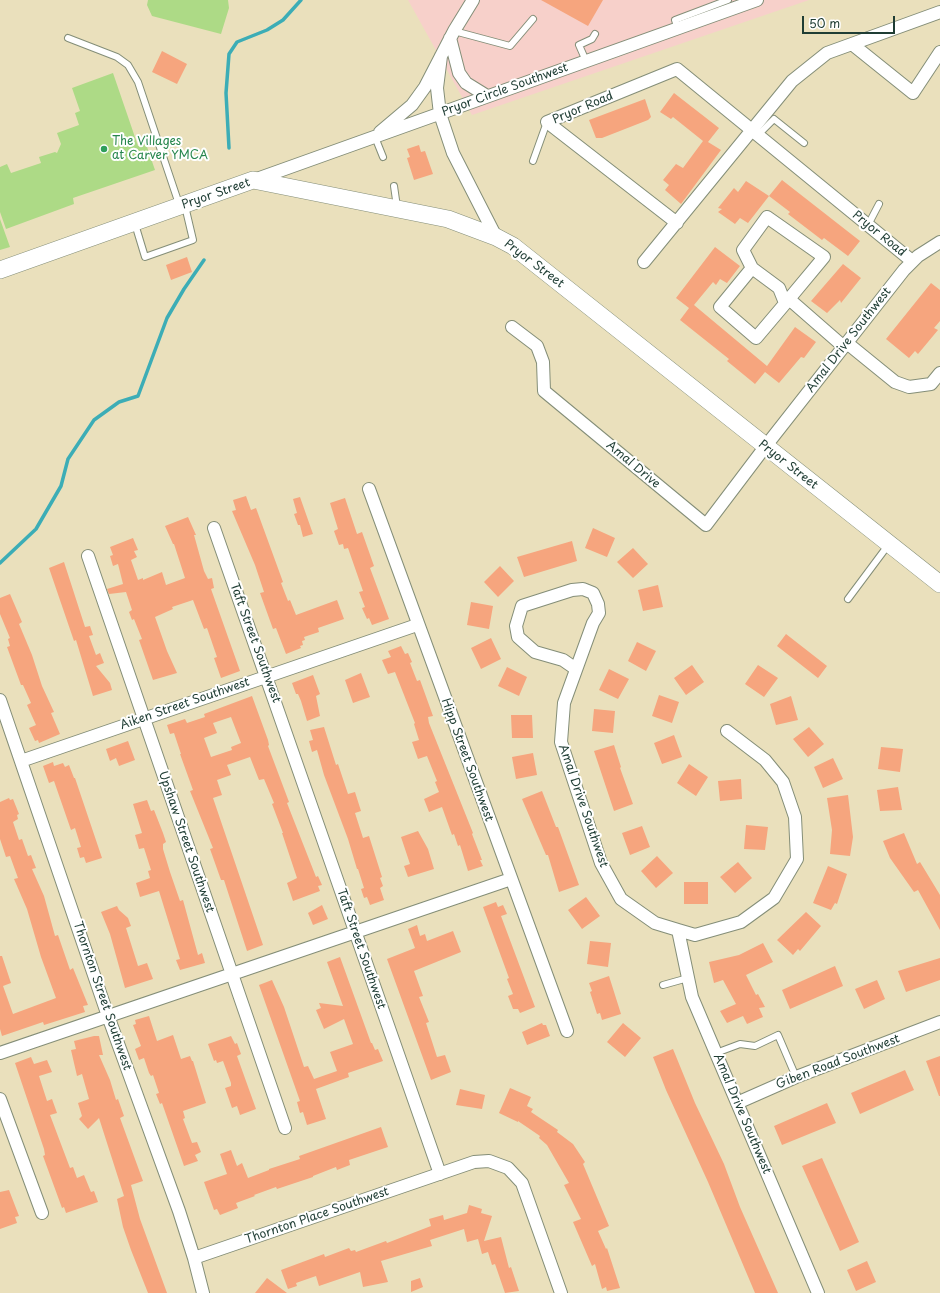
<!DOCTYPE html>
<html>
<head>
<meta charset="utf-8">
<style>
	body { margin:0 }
	#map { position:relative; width:940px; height:1293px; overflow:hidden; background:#eae0bc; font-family:"Playpen Sans",sans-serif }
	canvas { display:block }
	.scale { position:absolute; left:802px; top:16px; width:93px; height:18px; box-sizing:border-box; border:2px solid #1f3d34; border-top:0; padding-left:5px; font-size:12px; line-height:14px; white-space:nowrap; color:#1f3d34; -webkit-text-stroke:3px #fff; paint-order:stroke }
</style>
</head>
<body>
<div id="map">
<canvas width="940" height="1293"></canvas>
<div class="scale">50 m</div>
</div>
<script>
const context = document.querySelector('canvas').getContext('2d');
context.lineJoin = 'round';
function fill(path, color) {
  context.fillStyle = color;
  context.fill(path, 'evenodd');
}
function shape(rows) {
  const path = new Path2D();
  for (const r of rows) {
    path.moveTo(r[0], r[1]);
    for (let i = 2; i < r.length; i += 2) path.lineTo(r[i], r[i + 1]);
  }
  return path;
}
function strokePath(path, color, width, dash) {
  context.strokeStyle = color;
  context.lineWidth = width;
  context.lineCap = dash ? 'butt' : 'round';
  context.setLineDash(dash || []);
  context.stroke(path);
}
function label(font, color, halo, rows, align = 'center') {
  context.font = font + ' "Playpen Sans",sans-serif';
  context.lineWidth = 4;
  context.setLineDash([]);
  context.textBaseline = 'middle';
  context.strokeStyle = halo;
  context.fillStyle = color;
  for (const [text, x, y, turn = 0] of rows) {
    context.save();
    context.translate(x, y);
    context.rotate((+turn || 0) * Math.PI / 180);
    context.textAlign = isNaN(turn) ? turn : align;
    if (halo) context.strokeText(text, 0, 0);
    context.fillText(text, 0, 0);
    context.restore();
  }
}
fill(shape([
	[408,0,809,0,472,115]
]), '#f7d0ca');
fill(shape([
	[148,0,228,0,229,8,221,34,152,16,147,5],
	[113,73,138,146,146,144,155,170,73,198,74,204,6,229,0,212,0,167,7,164,11,173,41,163,39,157,55,152,57,153,61,144,57,133,79,125,75,113,80,111,72,88],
	[0,219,10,247,0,250]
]), '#adda86');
strokePath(shape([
	[229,148,226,93,229,54,237,42,267,30,283,20,301,0],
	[0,563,36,529,61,486,68,459,94,420,119,402,138,396,167,318,184,289,204,260]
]), '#3cadb6', 3.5);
fill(shape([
	[541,0,603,0,588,26],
	[162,51,187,64,177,84,152,72],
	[674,93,719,128,708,142,721,150,681,204,665,190,669,185,663,180,676,164,683,168,703,141,673,117,671,119,660,112],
	[645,99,651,117,648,120,602,138,596,138,589,120],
	[419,145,421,152,425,151,433,174,414,180,407,158,410,157,407,149],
	[782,180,860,241,848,256,824,238,822,240,788,214,790,212,769,196],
	[746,181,769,196,748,223,740,218,735,224,718,212,722,209,718,208,734,188,738,192],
	[715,247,740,266,727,283,720,279,716,285,713,282,694,305,767,366,795,327,816,342,804,358,801,357,779,383,765,372,755,384,727,361,729,359,680,320,689,308,676,298],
	[187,257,192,272,171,280,166,265],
	[843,264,861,278,841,303,840,300,827,313,811,301],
	[931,283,940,290,940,321,934,328,938,330,918,354,915,351,909,358,886,339],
	[246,496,251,510,256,508,283,582,281,583,288,601,290,600,296,615,337,600,344,619,318,628,319,632,304,637,305,640,302,641,303,645,300,646,301,648,286,654,276,628,273,629,260,593,264,592,255,565,232,511,236,510,233,500],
	[300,497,313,534,303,537,300,525,298,525,294,514,297,513,293,499],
	[345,498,357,534,362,532,374,566,370,568,389,619,372,625,369,618,367,619,362,608,365,607,359,592,363,591,348,548,344,549,343,544,339,545,334,531,338,529,330,503],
	[188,517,196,535,194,535,204,571,208,579,212,578,214,588,211,589,240,671,221,678,214,658,217,657,207,628,204,629,193,600,172,607,173,609,155,617,167,651,177,673,153,680,139,640,142,639,134,619,132,620,129,612,132,610,126,592,109,594,107,589,123,584,118,564,113,566,110,556,113,555,110,547,133,538,138,550,134,551,137,557,131,560,138,580,143,578,143,580,162,572,166,585,185,578,174,544,173,544,165,526],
	[593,528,615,538,607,557,585,548],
	[572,541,577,561,524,577,517,557],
	[633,548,648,564,633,578,617,562],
	[64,562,85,627,90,626,93,635,89,636,96,655,100,653,104,663,96,666,110,683,112,690,93,696,76,640,74,641,49,568],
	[500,566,514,581,498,597,484,582],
	[658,585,663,607,643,611,638,590],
	[10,594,22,622,19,624,32,655,42,686,54,712,51,713,60,734,39,743,38,740,35,741,29,728,36,725,27,705,31,703,23,685,21,685,7,647,10,646,8,639,10,638,0,614,0,598],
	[471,602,493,606,489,629,467,625],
	[786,634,827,666,818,678,777,646],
	[491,638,501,659,481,669,471,648],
	[637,642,656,651,646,671,628,661],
	[401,646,405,654,408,653,412,662,410,663,417,681,420,680,424,691,433,716,428,717,429,723,473,833,472,834,482,860,480,860,483,866,468,871,460,845,458,846,454,834,452,835,442,807,429,812,424,799,439,792,435,782,437,781,427,756,418,759,412,742,419,740,414,724,415,723,395,672,388,674,382,660,391,657,388,651],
	[692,665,704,682,686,695,674,678],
	[758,665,778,678,764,697,745,684],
	[507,667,527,677,519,696,498,686],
	[609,669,629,679,618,699,599,690],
	[361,673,370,697,353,703,345,680],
	[313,675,320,694,316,696,320,716,307,721,301,701,298,694,296,694,292,683],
	[659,695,679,702,672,723,652,716],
	[252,696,268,740,269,745,268,746,289,802,287,803,316,877,318,876,322,885,318,886,320,891,293,901,287,883,297,878,282,833,283,833,272,804,274,803,264,779,259,780,250,757,227,765,231,775,217,780,222,795,213,798,263,945,247,951,224,880,221,880,210,849,213,848,190,791,193,790,180,754,181,754,174,733,170,734,167,725,185,719,187,723,205,717,204,714],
	[231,717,241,743,231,747,232,750,211,757,204,738,217,733,213,723],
	[791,696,798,720,776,725,770,704],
	[594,709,615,711,613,733,592,731],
	[511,715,532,715,533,738,512,738],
	[324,727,336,765,338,764,348,794,355,792,361,811,355,813,363,838,369,836,382,877,380,878,383,886,380,888,384,900,370,905,367,897,364,898,361,889,364,888,358,869,357,869,348,839,324,775,317,750,312,752,309,741,313,740,310,730],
	[809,727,824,744,808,757,793,739],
	[674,735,682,757,662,764,654,743],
	[128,741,135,760,119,766,116,758,110,761,106,749],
	[614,745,621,767,620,768,633,804,614,811,594,751],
	[881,747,903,749,900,772,878,769],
	[533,753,537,775,516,779,512,757],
	[833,758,843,779,823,788,814,767],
	[53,762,54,766,63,763,65,767,69,765,74,778,75,778,102,858,86,863,84,857,80,858,77,848,81,847,75,828,71,830,54,781,49,783,43,766],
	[689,764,708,777,696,796,677,783],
	[741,779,742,799,720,801,718,781],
	[898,787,902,810,880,811,877,790],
	[542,791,556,827,558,827,579,885,559,892,548,855,546,855,522,799],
	[848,795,853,837,850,856,830,854,832,830,827,798],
	[9,798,10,800,13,799,19,814,17,815,18,819,13,822,19,840,22,839,28,856,31,855,36,868,32,869,44,896,55,936,58,935,70,970,73,968,88,1005,83,1006,85,1012,44,1025,43,1022,2,1036,0,1029,0,956,2,956,11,983,3,986,13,1014,56,998,41,957,27,909,14,879,18,878,10,856,6,857,0,839,0,802],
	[147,800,151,811,154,810,163,833,166,842,163,844,163,849,170,872,180,901,183,900,198,955,202,953,205,963,180,970,176,960,180,959,159,891,140,897,136,883,150,878,148,871,151,870,144,848,139,849,135,835,142,833,133,804],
	[746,825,768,827,765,850,744,849],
	[642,826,650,847,630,855,622,833],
	[418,831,428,849,434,869,408,877,404,866,410,864,401,837],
	[904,833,917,864,920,862,940,895,940,930,918,890,914,892,890,858,883,841],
	[657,856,673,873,656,888,641,871],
	[738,862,752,878,735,893,720,877],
	[828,866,847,874,837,904,835,903,831,910,813,903],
	[684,882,708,882,708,904,684,904],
	[586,897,600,916,582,929,568,910],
	[496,902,498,907,503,905,507,914,501,916,535,1007,520,1013,518,1009,513,1009,508,996,513,994,507,979,509,978,483,907],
	[322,905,328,919,313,925,308,913],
	[117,906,119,910,128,918,131,926,126,928,138,966,147,963,153,979,125,988,110,934,101,912],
	[806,912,821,926,800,951,798,949,793,955,777,940],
	[417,925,420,936,425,934,427,941,453,931,461,952,414,971,423,996,419,997,429,1022,426,1023,437,1057,445,1055,451,1072,431,1080,387,959,415,948,408,929],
	[590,941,611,943,608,967,587,964],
	[763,943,773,962,746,975,756,995,758,994,765,1007,759,1008,763,1017,747,1024,743,1016,727,1023,720,1011,736,1004,723,980,714,983,709,962,739,955],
	[340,957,371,1043,372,1043,375,1050,378,1049,383,1061,348,1073,349,1077,316,1089,326,1119,307,1125,303,1112,300,1113,297,1102,300,1101,259,985,272,980,284,1007,304,1067,308,1066,314,1079,337,1071,330,1052,353,1044,344,1019,324,1029,316,1010,321,1008,319,1003,343,1006,327,962],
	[940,958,940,980,906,992,898,971],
	[835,966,843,986,790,1009,782,990],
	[609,976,621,1014,602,1020,600,1013,597,1014,590,992,592,991,589,983],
	[877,980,885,999,864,1009,855,989],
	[149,1016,157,1041,173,1035,181,1059,190,1056,192,1061,193,1061,206,1103,183,1111,185,1118,183,1119,192,1143,197,1142,201,1152,195,1155,198,1161,184,1166,162,1103,160,1104,156,1094,159,1093,153,1075,151,1076,149,1073,144,1058,139,1060,135,1049,141,1046,133,1025,136,1024,135,1020],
	[542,1023,543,1025,546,1025,550,1036,527,1045,522,1032],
	[623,1023,641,1038,625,1057,607,1042],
	[94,1036,99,1036,103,1055,99,1055,110,1080,116,1100,118,1099,124,1116,120,1118,143,1181,131,1185,140,1219,167,1293,148,1293,131,1250,123,1227,117,1199,124,1196,99,1118,88,1129,79,1119,82,1116,78,1103,89,1099,82,1074,77,1076,71,1050,76,1049,74,1041],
	[231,1036,235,1044,237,1043,241,1054,237,1056,256,1109,240,1115,237,1106,232,1108,225,1088,231,1086,231,1083,223,1061,217,1063,216,1060,214,1061,208,1044],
	[673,1049,695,1103,724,1164,740,1207,778,1293,755,1293,708,1182,666,1090,653,1057],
	[940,1056,940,1096,939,1096,926,1061],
	[31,1057,34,1064,47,1060,52,1072,39,1076,47,1101,52,1099,57,1113,50,1115,70,1168,73,1167,77,1178,84,1175,91,1192,94,1191,98,1202,66,1213,64,1207,62,1208,43,1156,45,1155,44,1149,15,1063],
	[905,1070,914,1090,860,1114,851,1093],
	[510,1088,531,1097,527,1106,533,1109,531,1112,558,1130,557,1132,573,1144,585,1162,583,1164,609,1226,598,1231,606,1249,607,1248,620,1288,607,1291,606,1287,602,1289,595,1264,592,1266,573,1222,581,1219,564,1185,569,1183,547,1145,539,1138,540,1136,518,1121,518,1122,499,1113],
	[460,1089,485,1095,482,1109,456,1105],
	[827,1103,836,1123,782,1145,774,1126],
	[381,1127,388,1147,349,1160,350,1165,337,1170,336,1167,313,1176,313,1177,277,1189,276,1187,254,1195,255,1196,236,1203,238,1208,220,1215,217,1209,214,1210,204,1182,227,1174,220,1154,231,1150,237,1166,242,1163,248,1178,269,1170,269,1169,300,1159,299,1156],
	[822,1158,859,1242,840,1251,802,1166],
	[9,1190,19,1216,15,1217,17,1223,0,1229,0,1192],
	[469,1205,482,1209,481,1213,492,1216,484,1241,501,1237,509,1268,511,1267,519,1291,505,1293,495,1264,492,1265,488,1252,482,1254,478,1239,467,1242,464,1229,430,1240,432,1246,381,1261,388,1282,363,1287,360,1272,319,1286,316,1276,296,1283,297,1286,288,1289,281,1270,324,1254,325,1257,349,1248,351,1251,355,1250,356,1252,386,1241,387,1243,431,1226,429,1219,443,1215,444,1220,467,1213],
	[867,1261,876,1282,856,1291,847,1270],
	[267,1278,287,1293,255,1293],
	[420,1278,423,1287,411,1292,411,1281]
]), '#f6a57e');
const service = shape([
	[678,29,675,20,728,0],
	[454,31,510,46,533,19],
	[68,38,117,57,128,65,138,82,179,204],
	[586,61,579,45,592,39,595,34],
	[758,135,774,119,804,143],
	[375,137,383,157],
	[533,161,547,122],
	[394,186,397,207],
	[135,224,145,257,193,240,185,206],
	[868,225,879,204],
	[848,599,889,544],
	[663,985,688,978],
	[716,1053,740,1044,755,1046,778,1035,796,1077]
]);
const minor = shape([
	[450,38,459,73,466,83,487,96],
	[852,44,913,93,940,52],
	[441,56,437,88,440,114,453,153,496,237],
	[380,132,412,105,425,87,454,31,473,0],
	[254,180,757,0],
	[677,223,547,122,677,69,912,261],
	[644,262,792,81,827,53,940,12],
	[752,268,720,307,756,338,789,299,824,257,767,217,743,250,752,268,779,288,785,303],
	[789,299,844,347],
	[512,327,537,346,543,362,544,391,706,525,765,447,904,270,918,256,940,242],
	[847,343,895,382,909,387,931,384,940,373],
	[369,489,567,1031],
	[214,528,440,1174],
	[88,556,285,1128],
	[576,669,563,660,535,652,518,637,516,626,522,606,572,590,583,589,593,593,598,604,599,613,593,623,564,703,561,742,601,863,621,899,655,923,678,930,692,997,818,1293],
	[0,700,108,1016,179,1211,194,1258,203,1293],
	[21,761,417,625],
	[678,930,695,935,741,922,774,898,797,859,795,817,783,782,765,760,727,731],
	[0,1053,511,879],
	[0,1099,42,1213],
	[737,1103,796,1077,940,1022],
	[194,1258,474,1162,489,1161,508,1168,522,1183,561,1293]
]);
const secondary = shape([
	[0,270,253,180,448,219,496,237,513,246,940,584]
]);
strokePath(service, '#848e78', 8);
strokePath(minor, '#848e78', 14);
strokePath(secondary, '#848e78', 18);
strokePath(service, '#fff', 6);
strokePath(minor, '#fff', 12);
strokePath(secondary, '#fff', 17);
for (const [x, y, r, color] of [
	[104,149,4,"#2e9e5b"]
]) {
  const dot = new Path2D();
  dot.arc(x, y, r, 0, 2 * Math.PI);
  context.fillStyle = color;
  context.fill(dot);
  strokePath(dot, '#fff', 1.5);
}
label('12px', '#1f3d34', '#fff', [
	["Pryor Circle Southwest",505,90,-20],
	["Pryor Road",583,108,-23],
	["Pryor Street",216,194,-19],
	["Pryor Road",879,234,39],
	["Pryor Street",534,264,37],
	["Amal Drive Southwest",849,340,-52],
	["Amal Drive",633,465,40],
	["Pryor Street",788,465,38],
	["Taft Street Southwest",255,643,70],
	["Aiken Street Southwest",185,704,-19],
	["Hipp Street Southwest",467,760,70],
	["Amal Drive Southwest",583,806,71],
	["Upshaw Street Southwest",186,842,71],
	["Taft Street Southwest",361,949,71],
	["Thornton Street Southwest",102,996,71],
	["Giben Road Southwest",838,1062,-21],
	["Amal Drive Southwest",742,1114,67],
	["Thornton Place Southwest",317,1216,-19]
]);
label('12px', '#27864d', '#fff', [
	["The Villages",112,142],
	["at Carver YMCA",112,156]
], 'left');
</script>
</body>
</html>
